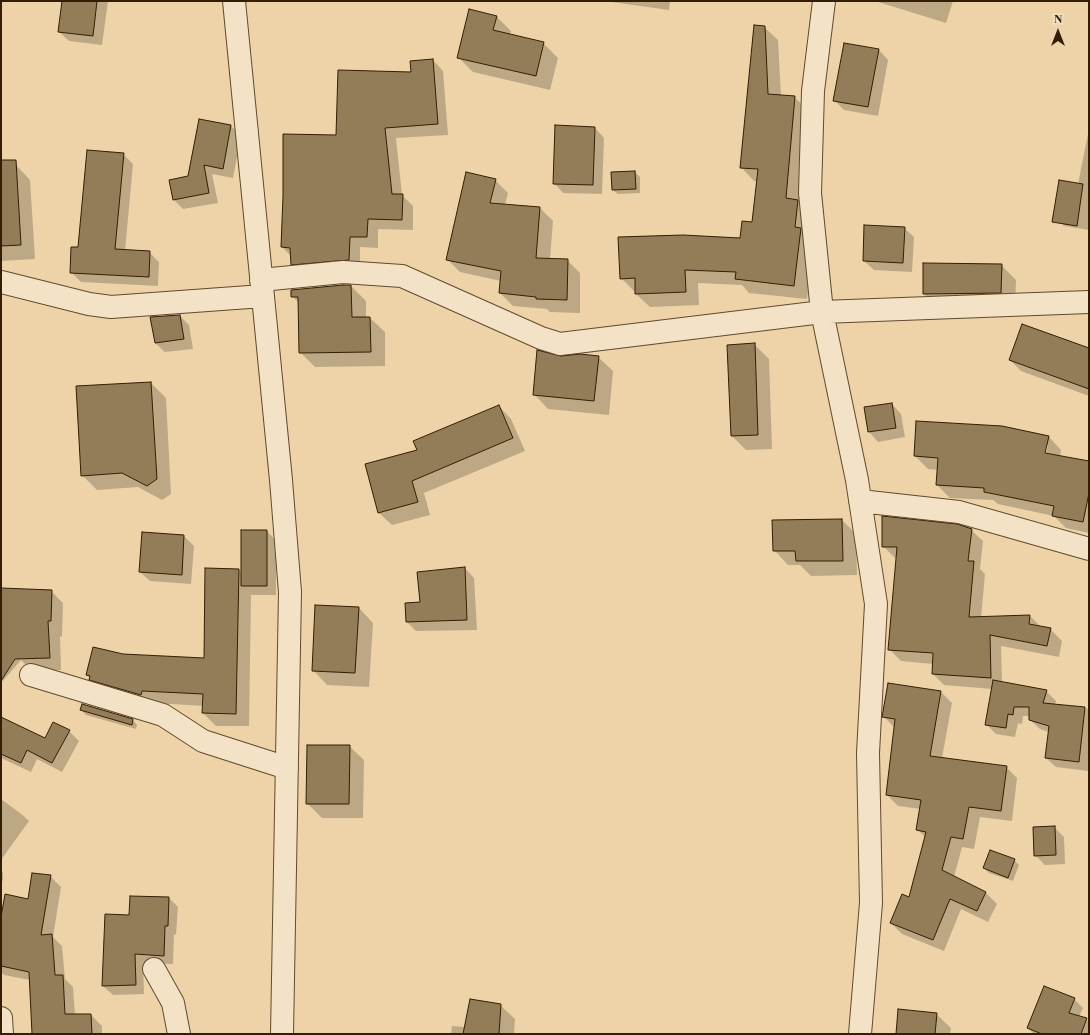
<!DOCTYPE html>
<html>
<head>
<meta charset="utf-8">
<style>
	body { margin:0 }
	#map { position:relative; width:1090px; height:1035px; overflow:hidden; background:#edd3a7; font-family:"Libre Bodoni",serif }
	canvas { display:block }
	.frame { position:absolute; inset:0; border:2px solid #311e03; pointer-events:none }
	.north { position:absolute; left:1038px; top:12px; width:40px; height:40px; -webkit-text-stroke:3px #f3e2c6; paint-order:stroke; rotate:0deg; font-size:11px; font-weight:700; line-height:16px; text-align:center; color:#311e03 }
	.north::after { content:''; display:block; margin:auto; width:14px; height:18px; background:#311e03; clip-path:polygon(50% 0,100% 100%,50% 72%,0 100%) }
</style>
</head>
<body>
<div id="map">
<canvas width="1090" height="1035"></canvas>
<div class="frame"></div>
<div class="north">N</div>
</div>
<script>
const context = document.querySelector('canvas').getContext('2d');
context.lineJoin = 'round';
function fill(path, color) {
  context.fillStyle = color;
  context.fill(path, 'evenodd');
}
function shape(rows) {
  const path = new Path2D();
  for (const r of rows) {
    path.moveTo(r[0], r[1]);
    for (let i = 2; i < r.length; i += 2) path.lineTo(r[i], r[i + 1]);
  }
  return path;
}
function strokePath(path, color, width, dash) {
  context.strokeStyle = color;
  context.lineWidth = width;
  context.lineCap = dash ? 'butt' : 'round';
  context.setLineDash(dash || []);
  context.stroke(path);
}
fill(shape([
	[63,1,108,1,102,45,69,41,59,32],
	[604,1,670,1,669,10],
	[875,1,953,1,946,23],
	[496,16,511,31,510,35,543,43,558,58,550,90,473,72,458,57],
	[764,27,778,40,781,96,794,97,808,110,799,202,811,213,814,242,807,299,749,293,742,285,698,283,699,305,650,307,636,294,636,292,635,292,621,278,741,239,753,223,757,181,754,181,741,167],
	[879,50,888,60,878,116,844,110,834,100],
	[433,60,443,71,448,135,396,138,402,195,413,206,413,230,378,229,378,248,360,247,360,270,302,275,292,264,291,256,282,247,337,136,412,73],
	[199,120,231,126,241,136,233,178,212,174,218,203,183,209,174,200,188,177],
	[595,128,604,138,602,194,563,193,554,183],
	[1089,129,1089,230,1064,226,1054,216,1078,184],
	[123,154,133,164,125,251,149,252,159,262,158,286,81,282,71,272,79,248],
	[16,165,30,180,35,259,1,261,1,166],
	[635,172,640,177,640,193,618,194,613,190],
	[495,180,508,193,505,205,540,208,553,221,550,259,567,260,580,273,580,313,550,312,547,309,513,306,500,293,501,281,460,272,447,259],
	[904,228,914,237,912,272,874,270,864,261],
	[924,264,1001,265,1016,280,1015,307,938,308,924,294],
	[343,286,351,286,366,301,366,318,370,318,385,332,385,366,315,367,300,352,300,304,292,296],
	[180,316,189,325,193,349,165,352,155,343],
	[754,344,769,359,772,449,746,450,732,436],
	[1089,349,1089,396,1021,371,1010,360],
	[561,357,598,357,613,371,609,415,548,409,534,394],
	[151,383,166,398,171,494,162,500,138,487,97,490,82,475],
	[892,404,901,414,905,437,878,442,869,432],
	[499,406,511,419,525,451,424,493,430,515,392,525,379,513,419,451],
	[1049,437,1061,450,1060,457,1089,462,1089,533,1066,528,1054,516,998,504,993,500,950,498,937,485,939,470,928,469,915,456],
	[1046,445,1048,445,1045,458,1043,458],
	[842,520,856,534,857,575,811,576,800,565,788,565,774,550],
	[971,530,983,541,980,569,985,574,981,618,1030,616,1041,627,1050,629,1062,641,1059,657,1001,646,1002,683,1046,691,1056,701,1055,705,1089,709,1088,771,1056,767,1046,758,1049,732,1040,729,1030,720,1030,716,1023,716,1022,724,1018,723,1015,737,996,734,986,724,992,689,944,685,933,674,933,664,901,661,889,649,897,558,895,558,883,546],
	[267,531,276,541,276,595,251,595,249,726,216,726,203,713,204,706,155,703,103,692,91,679,87,675,123,655,205,659,239,570,242,573],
	[184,536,194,546,191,584,150,581,140,572],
	[465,568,474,578,477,630,416,631,407,622,421,603],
	[1,589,51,591,63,603,62,637,60,636,61,670,32,671,21,660,1,683],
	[359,608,373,623,369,687,327,685,313,670],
	[941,692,952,703,942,758,1006,767,1017,778,1012,821,980,817,974,849,962,847,954,877,986,893,997,904,988,922,961,909,944,951,902,934,891,923,910,898,926,838,917,829,921,809,898,806,887,795,895,728,884,717],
	[81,710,133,720,137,725,136,729,86,715],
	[1,718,45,739,69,731,79,741,62,772,37,759,31,772,1,758],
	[349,746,364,760,363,818,322,818,307,803],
	[1,799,20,813,29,821,1,860],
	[1054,827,1064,837,1065,864,1045,865,1035,855],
	[1014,860,1019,865,1013,881,989,873,984,868],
	[1,871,3,873,3,880,1,883],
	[50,876,61,887,53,937,62,946,65,979,73,987,75,1015,91,1015,102,1026,102,1034,34,1034,30,980,4,975,1,972,1,922,29,900],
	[169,898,178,907,176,935,174,934,173,964,143,963,144,994,113,995,103,986,130,916],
	[1074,999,1083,1008,1079,1017,1086,1019,1089,1022,1089,1034,1034,1034,1028,1028],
	[500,1005,515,1019,514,1034,451,1034,452,1026,465,1027],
	[936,1014,951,1028,950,1034,897,1034]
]), '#0003');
const building = shape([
	[62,1,97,1,93,36,58,32,62,1],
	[469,9,497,16,493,30,544,42,536,76,457,58,469,9],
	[754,25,765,26,768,94,795,96,786,198,798,200,795,227,801,228,794,286,735,279,736,272,685,270,686,292,635,294,635,278,620,279,618,237,683,235,740,238,742,221,752,222,758,169,740,168,754,25],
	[844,43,879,49,868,107,833,101,844,43],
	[433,59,438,124,385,128,392,194,403,194,402,220,368,219,367,237,350,237,349,260,291,265,290,248,281,247,283,196,283,134,336,135,338,70,411,72,410,61,433,59],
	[199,119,231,125,223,169,204,165,209,193,173,200,169,180,188,176,199,119],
	[555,125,595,127,593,185,553,184,555,125],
	[87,150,124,153,115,249,150,251,149,277,70,273,71,247,78,247,87,150],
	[1,160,16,160,21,245,1,246,1,160],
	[635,171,636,189,612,190,611,172,635,171],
	[466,172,496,179,490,203,540,207,536,258,568,259,567,300,536,299,536,297,499,293,501,271,446,260,466,172],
	[1059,180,1083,184,1077,226,1052,222,1059,180],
	[864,225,905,227,903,263,863,261,864,225],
	[923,263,1002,264,1001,293,923,294,923,263],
	[343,285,351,285,352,317,370,317,371,352,299,353,298,297,291,297,291,290,343,285],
	[180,315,184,339,155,343,150,317,180,315],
	[1022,324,1089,348,1089,389,1009,360,1022,324],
	[755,343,758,435,731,436,727,345,755,343],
	[537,350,561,356,580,354,599,356,594,401,533,395,537,350],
	[151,382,157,479,147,486,122,473,81,476,76,386,151,382],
	[892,403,896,428,868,432,864,407,892,403],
	[499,405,513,438,412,481,418,502,378,513,365,464,417,450,413,441,499,405],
	[916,421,1002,426,1049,436,1045,453,1089,461,1089,493,1083,522,1052,516,1054,506,984,492,984,488,936,485,938,458,914,456,916,421],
	[882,516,957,524,972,529,968,561,974,561,969,617,1030,615,1029,624,1051,628,1047,646,990,635,991,678,932,674,933,653,888,650,897,547,882,547,882,516],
	[842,519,843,561,796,561,795,551,773,551,772,520,842,519],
	[241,530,267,530,267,586,241,586,241,530],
	[142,532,184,535,182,575,139,572,142,532],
	[465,567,467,620,406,622,405,603,420,602,417,572,465,567],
	[205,568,239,569,236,714,202,713,203,694,142,691,141,695,89,680,90,676,86,675,93,647,123,654,204,658,205,568],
	[1,588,52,590,51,621,48,621,50,658,15,659,1,681,1,588],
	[315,605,359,607,355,673,312,671,315,605],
	[993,680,1047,690,1043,703,1085,707,1079,762,1045,758,1049,726,1029,720,1029,707,1014,707,1013,715,1008,714,1006,728,985,725,993,680],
	[888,683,941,691,930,756,1007,766,1001,811,969,807,963,839,951,837,942,870,986,892,977,911,950,899,933,940,890,923,902,894,909,897,926,832,916,830,921,800,886,795,895,719,882,717,888,683],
	[82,704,133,719,132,725,80,710,82,704],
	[1,717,45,738,53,722,70,730,52,763,27,750,21,763,1,754,1,717],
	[307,745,350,745,349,804,306,804,307,745],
	[1055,826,1056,855,1034,856,1033,827,1055,826],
	[990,850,1015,859,1008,878,983,868,990,850],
	[32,873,51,875,41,935,52,934,55,975,63,975,65,1014,91,1014,92,1034,32,1034,29,972,1,966,1,917,5,894,28,899,32,873],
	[130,896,169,897,168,926,165,926,164,956,135,954,136,985,102,986,105,914,129,915,130,896],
	[1044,986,1075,998,1069,1013,1087,1018,1081,1034,1042,1034,1027,1028,1044,986],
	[470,999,501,1004,499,1034,463,1034,470,999],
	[898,1009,937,1013,935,1034,896,1034,898,1009]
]);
fill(building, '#937c58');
strokePath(building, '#311e03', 1);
const street = shape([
	[234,1,281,480,290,592,282,1034],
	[824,1,813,91,810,193,822,312,857,480,876,604,868,753,871,903,860,1034],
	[261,280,343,272,402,276,541,338,560,344,822,312,1089,302],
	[1,282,89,304,111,307,263,296],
	[860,501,959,512,1089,549],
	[31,675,163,715,203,741,287,768],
	[154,969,173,1003,179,1034],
	[1,1018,2,1034]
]);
strokePath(street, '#604b2c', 24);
strokePath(street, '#f3e2c6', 22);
</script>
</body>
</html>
